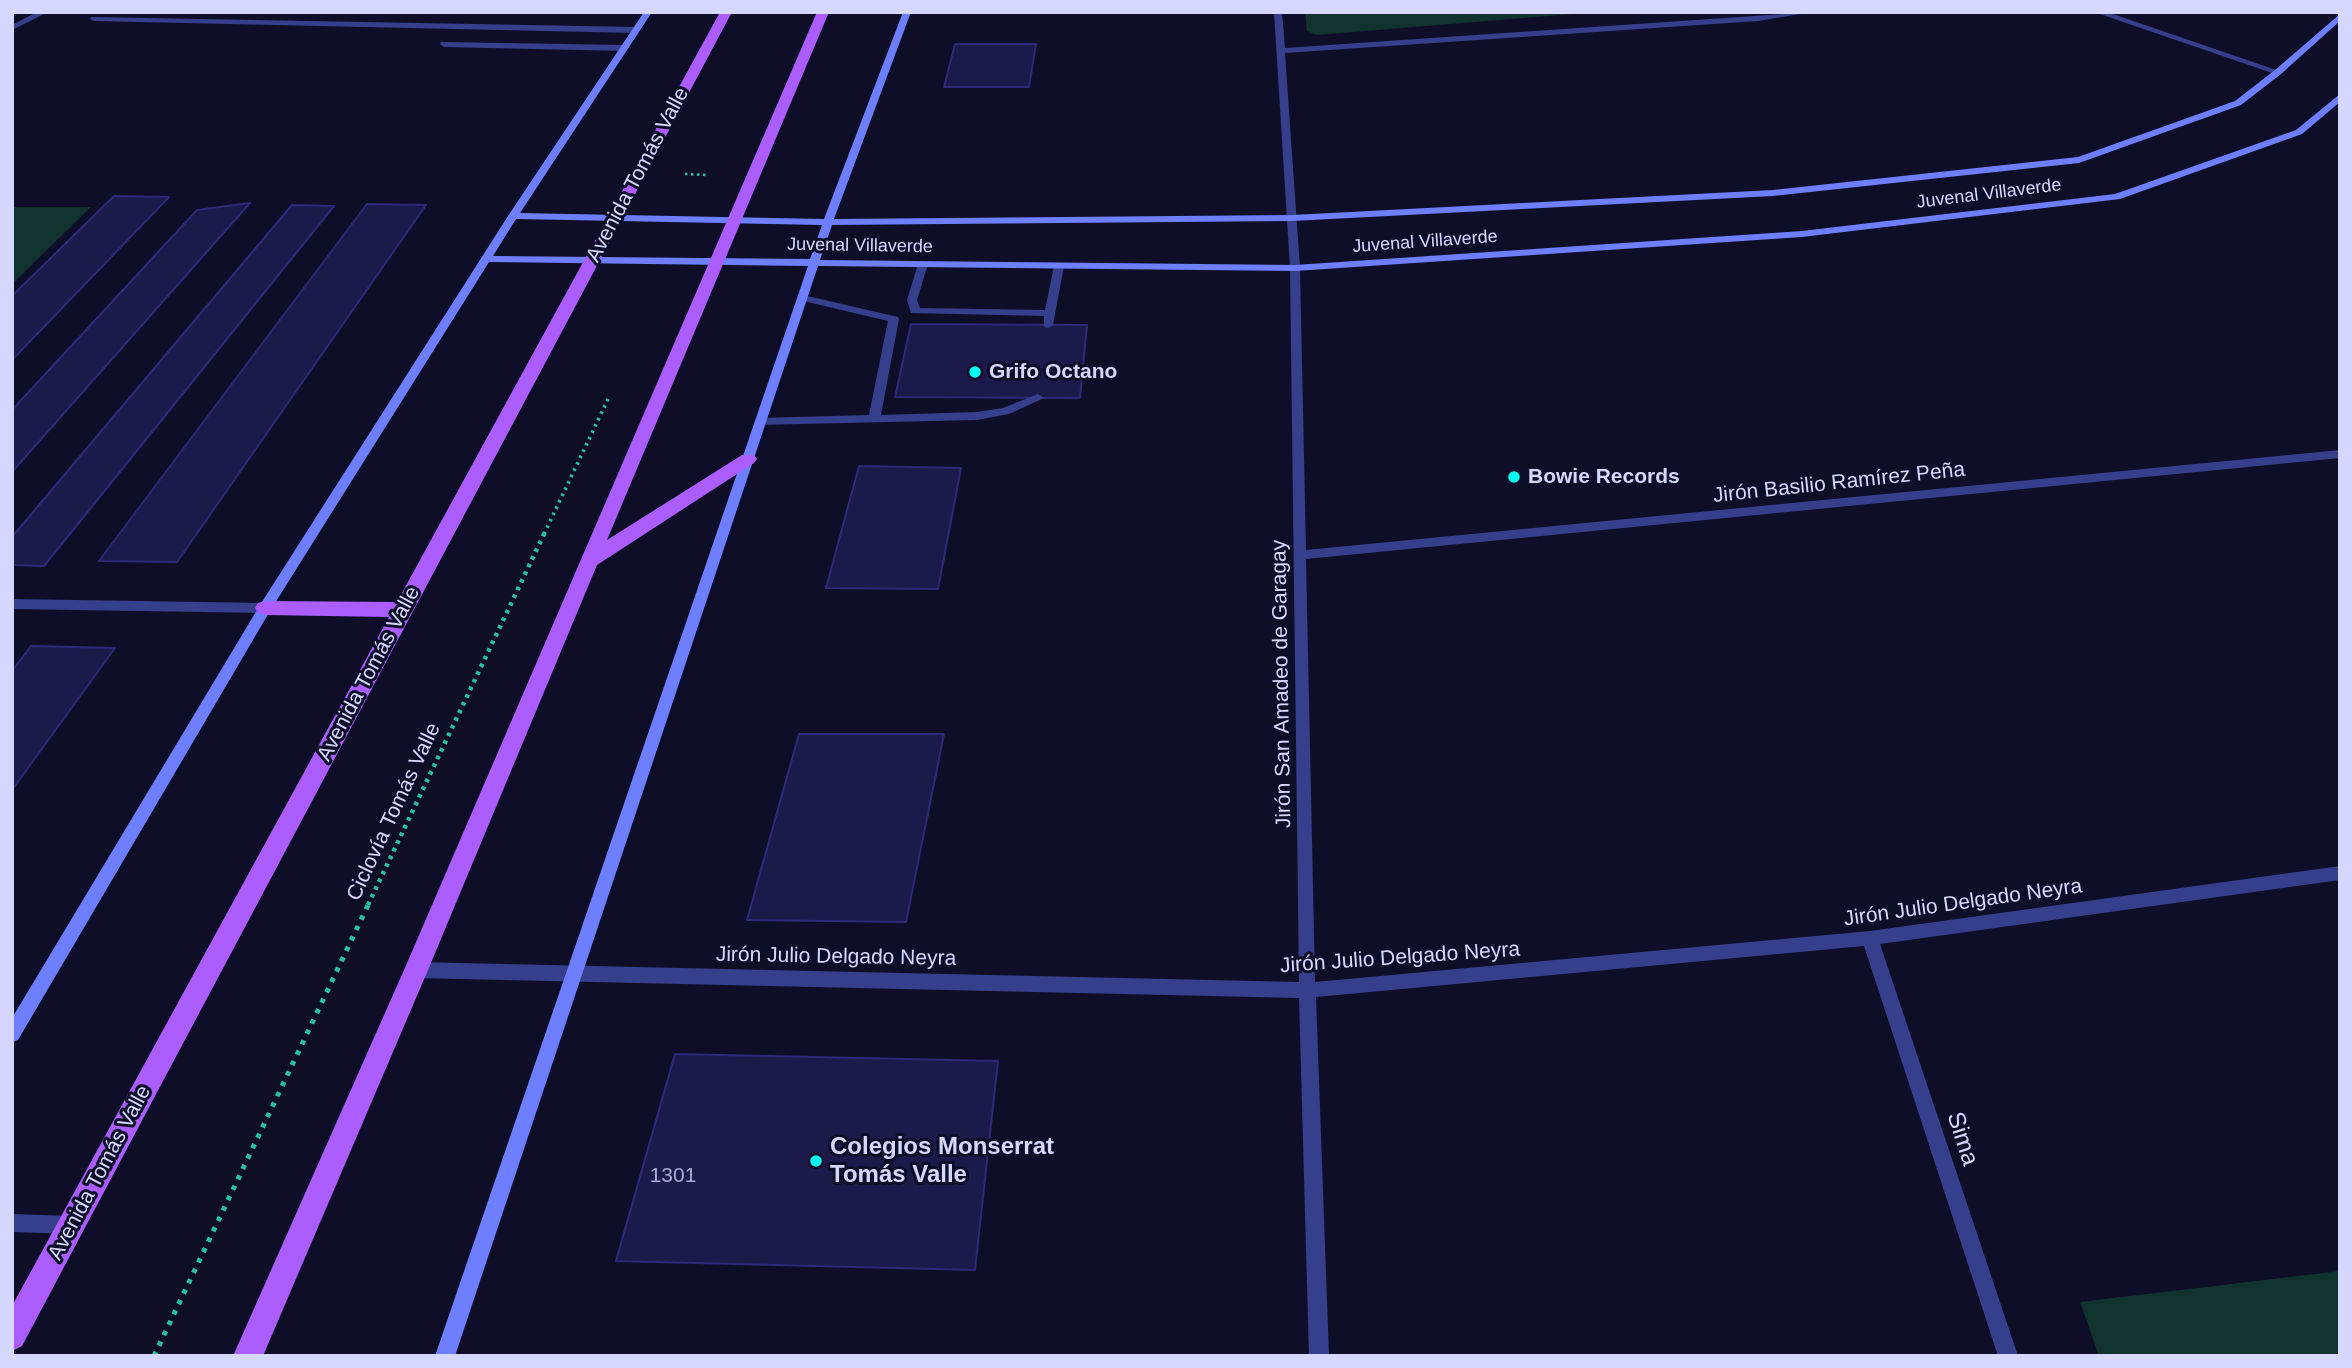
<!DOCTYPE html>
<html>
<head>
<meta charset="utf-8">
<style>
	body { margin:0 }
	#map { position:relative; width:2352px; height:1368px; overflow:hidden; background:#0f0e29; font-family:Helvetica,sans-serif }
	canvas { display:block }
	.frame { position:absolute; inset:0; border:14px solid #d6d7ff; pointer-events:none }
</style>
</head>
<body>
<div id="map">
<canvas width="2352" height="1368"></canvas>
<div class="frame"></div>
</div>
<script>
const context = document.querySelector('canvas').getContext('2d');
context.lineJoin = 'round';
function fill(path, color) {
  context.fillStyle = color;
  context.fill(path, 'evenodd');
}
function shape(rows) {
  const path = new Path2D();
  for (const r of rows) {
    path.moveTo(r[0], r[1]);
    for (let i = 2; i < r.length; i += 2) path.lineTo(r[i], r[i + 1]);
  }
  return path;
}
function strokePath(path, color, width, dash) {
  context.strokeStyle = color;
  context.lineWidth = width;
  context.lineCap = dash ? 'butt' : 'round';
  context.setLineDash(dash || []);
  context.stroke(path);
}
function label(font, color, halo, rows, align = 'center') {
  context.font = font + ' Helvetica,sans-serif';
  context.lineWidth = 6;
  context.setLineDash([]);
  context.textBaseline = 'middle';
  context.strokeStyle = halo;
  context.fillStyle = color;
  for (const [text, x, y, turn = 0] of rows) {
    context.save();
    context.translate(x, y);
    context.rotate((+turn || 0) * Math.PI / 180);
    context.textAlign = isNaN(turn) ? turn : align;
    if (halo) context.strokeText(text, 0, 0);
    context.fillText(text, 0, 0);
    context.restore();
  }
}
fill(shape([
	[1305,12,1597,12,1317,35,1307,31],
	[12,207,91,207,12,284],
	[2340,1271,2340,1356,2099,1356,2080,1302]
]), '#11332d');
const building = shape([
	[955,44,1036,44,1029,87,944,87,955,44],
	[114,196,169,197,12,360,12,296,114,196],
	[250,203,12,472,12,410,197,210,250,203],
	[367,204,426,205,177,562,99,561,367,204],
	[292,205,334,206,44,566,12,565,12,537,292,205],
	[911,324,1087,325,1080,398,895,397,911,324],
	[859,466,961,468,938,589,826,588,859,466],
	[31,646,115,648,12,790,12,671,31,646],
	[799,734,944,734,906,922,747,920,799,734],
	[675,1054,998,1061,975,1270,616,1261,675,1054]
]);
fill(building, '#1c194b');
strokePath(building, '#2e2979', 2);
strokePath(shape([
	[685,174,707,175]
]), '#27c2a3', 2.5, [2.5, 3.5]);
strokePath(shape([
	[544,534,609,397]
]), '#27c2a3', 3.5, [2.5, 4.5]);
strokePath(shape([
	[368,905,545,532]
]), '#27c2a3', 4.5, [3.5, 5]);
strokePath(shape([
	[154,1356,369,903]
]), '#27c2a3', 5, [4.5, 7]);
fill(shape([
	[91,17,636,27,640,30,636,33,94,21,90,19,91,17],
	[441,42,625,45,629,48,625,51,444,47,440,44,441,42],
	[923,261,928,264,917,300,920,308,1045,310,1054,266,1059,263,1063,264,1064,266,1053,325,1048,328,1044,327,1044,316,911,313,907,300,918,264,923,261],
	[803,295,898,317,899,319,881,415,977,412,1003,408,1038,394,1044,398,1009,414,977,420,756,425,754,422,760,418,869,415,888,321,799,300,798,298,803,295],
	[12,599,265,603,272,608,265,613,12,609,12,599]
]), '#363f8b');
fill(shape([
	[37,12,48,12,12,30,12,25,37,12],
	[1274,12,1282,12,1285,48,1813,12,1758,21,1285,53,1300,268,1306,550,2340,450,2340,458,1306,559,1315,982,1870,931,2340,866,2340,880,1880,944,2018,1356,1998,1356,1864,946,1316,997,1329,1356,1309,1356,1299,998,416,978,410,975,408,970,410,965,416,962,1299,982,1290,268,1274,12],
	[2094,12,2107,12,2282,72,2275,74,2094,12],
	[12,1214,72,1216,79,1218,81,1225,79,1232,72,1234,12,1232,12,1214]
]), '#363f8b');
fill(shape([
	[644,12,652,12,520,213,824,219,903,12,911,12,834,219,1292,215,1773,190,2078,157,2235,101,2275,70,2340,14,2340,21,2281,74,2241,105,2079,163,1773,196,1292,221,832,225,820,260,1295,265,1802,231,2115,194,2296,130,2340,94,2340,102,2302,134,2120,199,1802,237,1295,271,818,266,455,1356,435,1356,808,266,489,262,270,611,18,1040,12,1042,12,1018,260,605,508,216,644,12],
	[516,219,822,225,810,259,493,256,516,219]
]), '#6d7eff');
fill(shape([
	[720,12,732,12,22,1346,12,1351,12,1306,389,617,265,615,258,613,255,608,258,603,265,601,397,602,720,12],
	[817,12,829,12,607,540,742,455,754,455,757,459,754,463,597,565,428,970,263,1356,233,1356,404,970,817,12]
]), '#ab5dff');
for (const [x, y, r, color] of [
	[975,372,7,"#02fff4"],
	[1514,477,7,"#02fff4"],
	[816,1161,7,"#02fff4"]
]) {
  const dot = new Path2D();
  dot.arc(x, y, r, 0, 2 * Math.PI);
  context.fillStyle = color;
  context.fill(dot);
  strokePath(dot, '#0f0e29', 2.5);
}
label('18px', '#d6d7ff', '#0f0e29', [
	["Juvenal Villaverde",1989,194,-7],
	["Juvenal Villaverde",1425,242,-4],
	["Juvenal Villaverde",860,246,1]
]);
label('21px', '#d6d7ff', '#0f0e29', [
	["Avenida Tomás Valle",638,175,-62],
	["Jirón Basilio Ramírez Peña",1839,483,-6],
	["Avenida Tomás Valle",369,674,-62],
	["Jirón San Amadeo de Garagay",1282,684,-91],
	["Ciclovía Tomás Valle",394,812,-65],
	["Jirón Julio Delgado Neyra",1963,903,-8],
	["Jirón Julio Delgado Neyra",836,957,1],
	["Jirón Julio Delgado Neyra",1400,958,-4],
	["Avenida Tomás Valle",100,1173,-62]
]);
label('bold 21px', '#d6d7ff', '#0f0e29', [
	["Grifo Octano",989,372],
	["Bowie Records",1528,477]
], 'left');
label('21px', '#a8a8d2', null, [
	["1301",673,1176]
]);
label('24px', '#d6d7ff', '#0f0e29', [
	["Sima",1962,1139,72]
]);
label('bold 24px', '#d6d7ff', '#0f0e29', [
	["Colegios Monserrat",830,1147],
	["Tomás Valle",830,1175]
], 'left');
</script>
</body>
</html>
